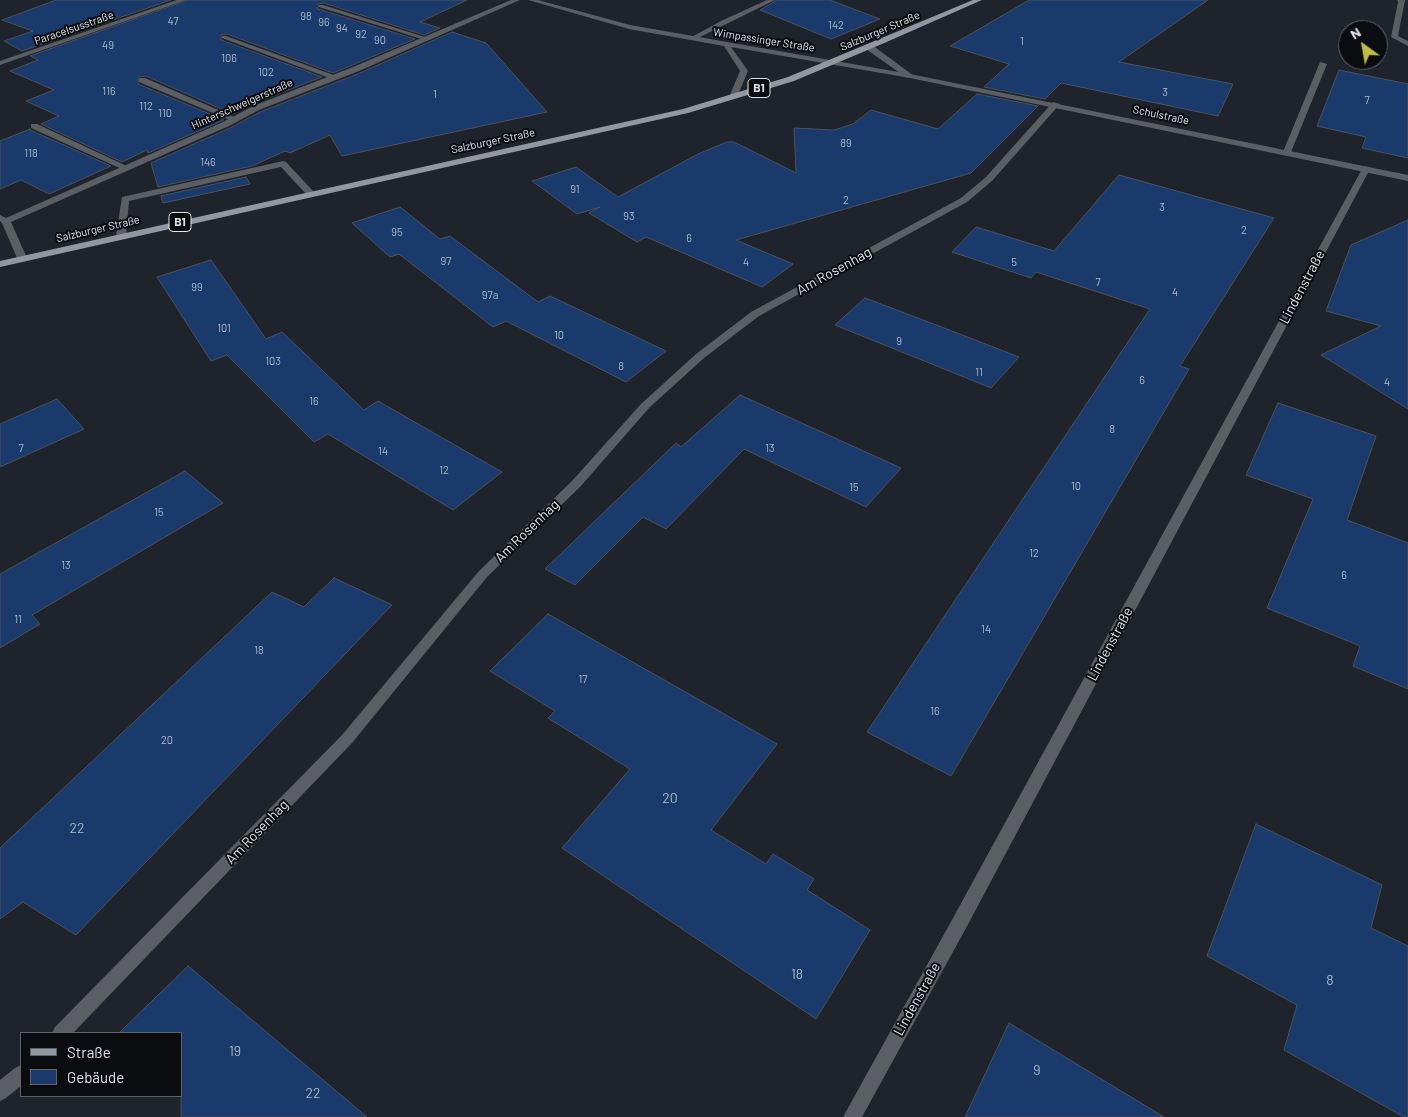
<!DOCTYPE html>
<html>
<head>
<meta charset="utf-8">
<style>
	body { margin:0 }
	#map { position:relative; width:1408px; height:1117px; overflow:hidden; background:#1e232c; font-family:Barlow,sans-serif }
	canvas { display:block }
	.legend { position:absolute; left:20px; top:1032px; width:162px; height:65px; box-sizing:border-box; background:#0a0c10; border:1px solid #606267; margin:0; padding:6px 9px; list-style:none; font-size:15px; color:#e0e4e9 }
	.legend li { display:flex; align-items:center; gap:10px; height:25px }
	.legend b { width:25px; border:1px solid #606267 }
	.north { position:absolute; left:1338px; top:20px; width:50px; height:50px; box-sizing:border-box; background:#0a0c10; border:1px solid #606267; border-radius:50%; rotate:328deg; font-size:14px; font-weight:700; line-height:20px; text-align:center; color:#e0e4e9 }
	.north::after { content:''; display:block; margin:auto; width:18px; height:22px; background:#c0be40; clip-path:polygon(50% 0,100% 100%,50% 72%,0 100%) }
</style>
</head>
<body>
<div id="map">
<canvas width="1408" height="1117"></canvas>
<ul class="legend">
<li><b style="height:6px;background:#9298a2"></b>Straße</li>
<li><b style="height:14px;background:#193a6a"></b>Gebäude</li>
</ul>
<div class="north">N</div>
</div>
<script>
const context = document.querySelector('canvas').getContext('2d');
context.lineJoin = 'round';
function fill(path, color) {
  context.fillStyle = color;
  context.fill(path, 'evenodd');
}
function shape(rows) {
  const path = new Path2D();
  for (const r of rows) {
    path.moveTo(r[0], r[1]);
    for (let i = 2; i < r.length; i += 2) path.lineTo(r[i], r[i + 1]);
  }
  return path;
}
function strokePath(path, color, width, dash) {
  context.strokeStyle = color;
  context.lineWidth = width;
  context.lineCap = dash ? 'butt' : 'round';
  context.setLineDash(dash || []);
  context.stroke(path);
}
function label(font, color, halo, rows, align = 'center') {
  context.font = font + ' Barlow,sans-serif';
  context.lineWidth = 4;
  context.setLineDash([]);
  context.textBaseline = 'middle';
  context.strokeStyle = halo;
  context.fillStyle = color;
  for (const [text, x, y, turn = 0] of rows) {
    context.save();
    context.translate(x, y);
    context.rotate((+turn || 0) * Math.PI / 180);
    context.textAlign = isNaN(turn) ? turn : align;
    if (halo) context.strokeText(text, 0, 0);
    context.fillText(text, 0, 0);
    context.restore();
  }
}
const building = shape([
	[56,0,171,0,22,51,4,41,33,31,2,20,56,0],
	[188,0,467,0,420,22,440,28,424,35,324,3,318,4,318,9,415,39,333,73,227,34,221,35,221,40,322,77,252,104,233,114,146,76,138,77,138,84,224,120,148,153,147,150,122,162,41,124,59,116,26,101,54,90,10,71,38,60,30,56,188,0],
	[777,0,830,0,880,19,831,39,760,10,777,0],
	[1029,0,1208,0,1119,62,1233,84,1218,116,1061,83,1045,99,984,87,1009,64,950,46,1029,0],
	[452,32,486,43,547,112,342,156,330,135,290,153,285,151,252,166,158,187,151,163,230,128,260,112,360,73,452,32],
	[1339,70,1408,84,1408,158,1362,148,1366,137,1317,126,1339,70],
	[977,94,1038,106,971,173,736,240,793,264,762,287,646,237,637,242,589,213,600,207,577,214,532,181,576,167,618,197,698,154,727,142,734,142,796,173,794,128,834,130,853,124,871,110,938,129,977,94],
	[30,129,30,130,111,166,49,194,21,180,0,189,0,141,30,129],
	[1119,175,1274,218,1180,366,1189,369,951,776,867,732,1150,309,1036,272,1031,278,952,252,976,227,1054,251,1119,175],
	[246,177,250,184,163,203,161,196,246,177],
	[400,207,440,239,450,236,538,302,550,296,666,351,626,382,506,321,493,327,399,254,390,257,352,223,400,207],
	[1408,220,1408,409,1321,355,1381,326,1326,311,1351,245,1408,220],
	[211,260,266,339,282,332,364,410,378,401,502,472,453,510,328,434,314,442,227,355,211,361,157,277,211,260],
	[865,298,939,326,1019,357,991,388,835,325,865,298],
	[740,395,901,468,866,507,744,449,666,529,643,517,575,585,545,569,676,443,681,447,740,395],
	[57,399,84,429,0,467,0,424,57,399],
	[1278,403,1376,436,1347,520,1408,543,1408,689,1353,666,1360,646,1267,608,1313,499,1246,475,1278,403],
	[185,471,223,503,32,615,40,624,0,648,0,574,185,471],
	[334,578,392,605,76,935,23,902,0,919,0,848,272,592,304,607,334,578],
	[548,614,777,744,711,830,766,864,773,854,814,879,807,890,870,930,816,1019,562,848,630,769,548,718,555,711,490,671,548,614],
	[1256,824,1382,885,1371,928,1408,946,1408,1117,1404,1117,1284,1050,1297,1005,1207,956,1256,824],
	[188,966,309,1068,367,1117,181,1117,181,1033,119,1033,188,966],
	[1009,1023,1164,1117,965,1117,1009,1023]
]);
fill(building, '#193a6a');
strokePath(building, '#4b515b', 1);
fill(shape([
	[767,0,775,0,694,40,688,39,721,21,767,0],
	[1397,0,1405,0,1398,36,1408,41,1408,46,1391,37,1398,2,1397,0],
	[319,5,323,5,431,39,425,40,319,7,319,5],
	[222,36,226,36,339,77,332,79,222,38,222,36],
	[1320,62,1327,64,1291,152,1284,154,1283,152,1320,62],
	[139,78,145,78,239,119,232,121,139,82,139,78],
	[31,124,37,124,131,168,124,170,31,128,31,124],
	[283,161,286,162,313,191,313,195,307,195,281,167,129,201,126,235,121,238,116,235,122,197,283,161]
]), '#5b5e62');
fill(shape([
	[177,0,186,0,0,65,0,61,177,0],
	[511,0,520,0,359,71,259,110,229,126,11,222,27,258,22,261,17,258,2,223,0,221,0,215,6,218,223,122,253,106,353,67,511,0],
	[866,45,872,45,914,76,907,78,866,49,866,45],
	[1053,102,1060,104,992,181,967,202,759,316,704,358,649,408,580,487,487,577,352,743,73,1033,52,1033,55,1027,342,735,479,571,572,481,641,404,696,354,751,312,961,198,986,177,1053,102],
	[1366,166,1370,169,965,930,862,1117,843,1117,953,918,1362,169,1366,166],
	[21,1065,21,1086,6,1098,0,1101,0,1080,15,1068,21,1065]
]), '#5b5e62');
fill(shape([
	[528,0,538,0,630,25,910,74,1408,175,1408,181,910,78,731,47,748,71,737,97,733,99,729,97,740,71,724,46,629,29,528,0]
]), '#5b5e62');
fill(shape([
	[973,0,982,0,882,44,794,81,688,113,0,267,0,261,683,109,788,77,973,0]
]), '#9298a2');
label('11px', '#aebac9', null, [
	["98",306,16],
	["47",173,21],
	["96",324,22],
	["142",836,25],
	["94",342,28],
	["92",361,34],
	["90",380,40],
	["1",1022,41],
	["49",108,45],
	["106",229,58],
	["102",266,72],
	["116",109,91],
	["3",1165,92],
	["1",435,94],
	["7",1367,100],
	["112",146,106],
	["110",165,113],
	["89",846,143],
	["118",31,153],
	["146",208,162],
	["91",575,189],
	["2",846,200],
	["3",1162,207],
	["93",629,216],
	["2",1244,230],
	["95",397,232],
	["6",689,238],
	["97",446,261],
	["4",746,262],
	["5",1014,262],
	["7",1098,282],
	["99",197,287],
	["4",1175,292],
	["97a",490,295],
	["101",224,328],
	["10",559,335],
	["9",899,341],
	["103",273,361],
	["8",621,366],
	["11",979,372],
	["6",1142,380],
	["4",1387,382],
	["16",314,401],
	["8",1112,429],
	["7",21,448],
	["13",770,448],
	["14",383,451],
	["12",444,470],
	["10",1076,486],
	["15",854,487],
	["15",159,512],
	["12",1034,553],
	["13",66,565],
	["6",1344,575],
	["11",18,619],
	["14",986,629],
	["18",259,650],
	["17",583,679],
	["16",935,711],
	["20",167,740]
]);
label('11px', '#e0e4e9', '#0a0c10', [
	["Paracelsusstraße",74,28,-19],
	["Salzburger Straße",880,31,-23],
	["Wimpassinger Straße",764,40,9],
	["Hinterschweigerstraße",242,104,-24],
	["Schulstraße",1161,115,12],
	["Salzburger Straße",493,141,-12],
	["Salzburger Straße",98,229,-13]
]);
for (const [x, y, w] of [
	[759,88,22],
	[180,222,22]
]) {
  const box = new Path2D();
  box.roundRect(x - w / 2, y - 9.5, w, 19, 4);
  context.fillStyle = '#0a0c10';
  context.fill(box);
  strokePath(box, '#e0e4e9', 1);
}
label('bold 12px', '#e0e4e9', null, [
	["B1",759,88],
	["B1",180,222]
]);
label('14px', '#e0e4e9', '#0a0c10', [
	["Am Rosenhag",834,271,-29],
	["Lindenstraße",1302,287,-62],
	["Am Rosenhag",527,531,-44],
	["Lindenstraße",1110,644,-62],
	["Am Rosenhag",257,832,-46],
	["Lindenstraße",917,999,-61]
]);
label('14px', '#aebac9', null, [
	["20",670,798],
	["22",77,828],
	["18",797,974],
	["8",1330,980],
	["19",235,1051],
	["9",1037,1070],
	["22",313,1093]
]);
</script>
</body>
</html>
